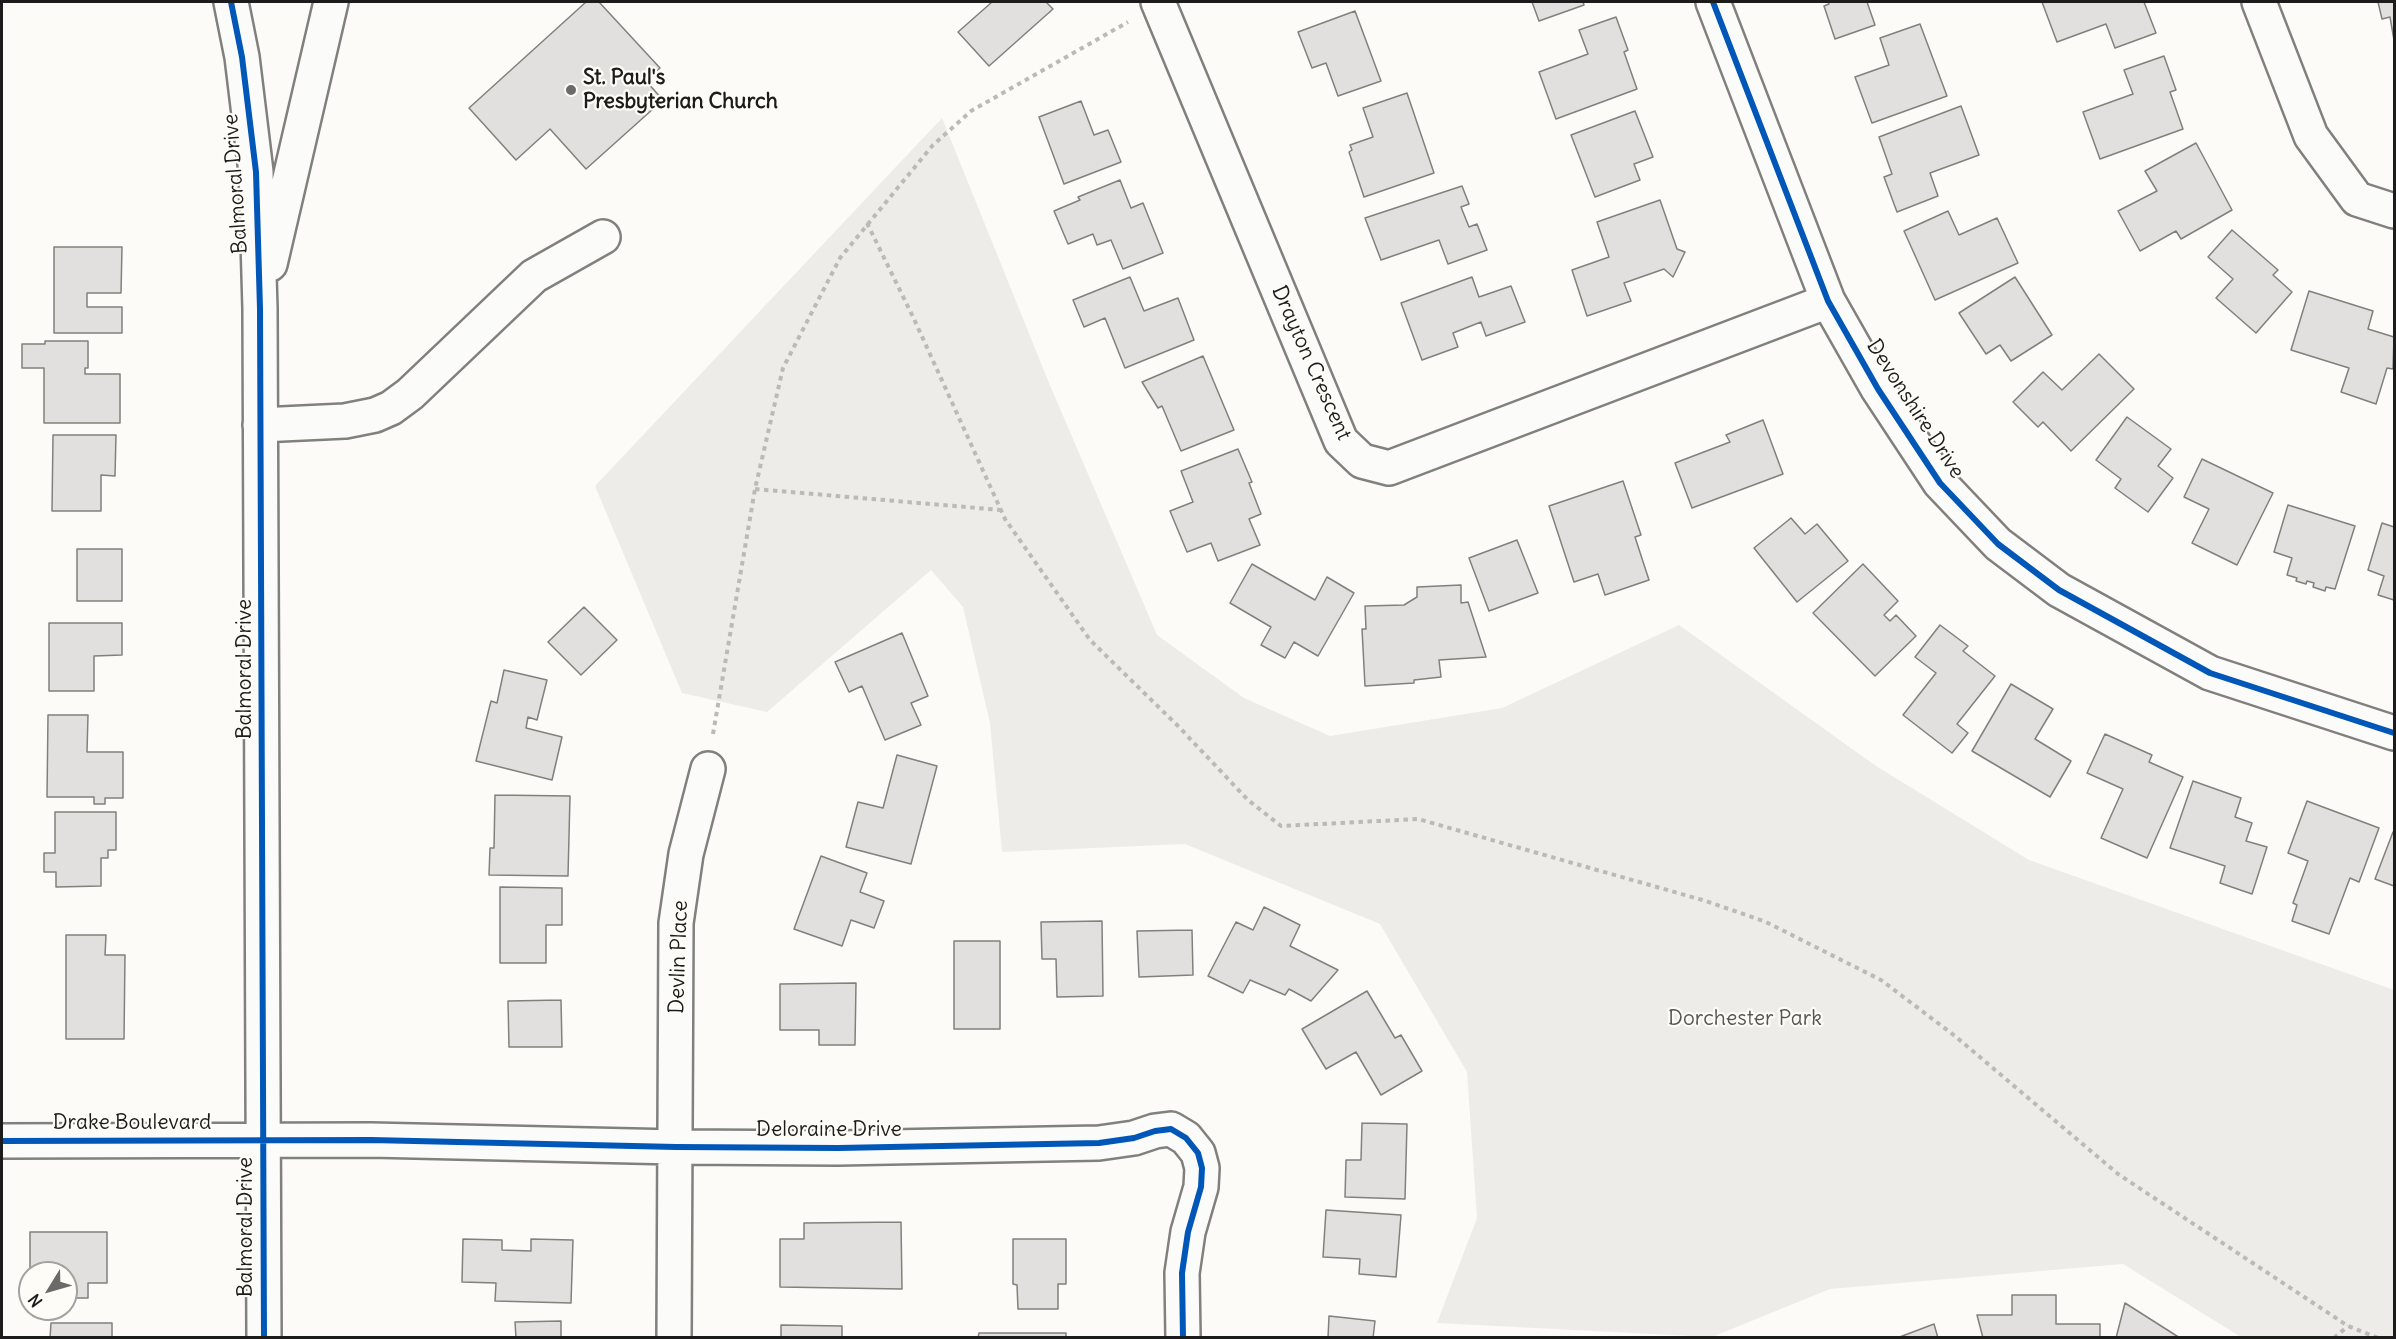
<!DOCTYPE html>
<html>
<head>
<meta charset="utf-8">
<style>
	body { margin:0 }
	#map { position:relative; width:2396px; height:1339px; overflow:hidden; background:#fcfbf8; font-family:Delius,sans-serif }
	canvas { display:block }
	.frame { position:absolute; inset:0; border:3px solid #1c1c1c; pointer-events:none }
	.north { position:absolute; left:18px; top:1261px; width:60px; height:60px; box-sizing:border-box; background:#fdfcf7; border:2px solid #a3a29f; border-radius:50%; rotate:233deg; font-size:16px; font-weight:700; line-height:24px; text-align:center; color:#1c1c1c }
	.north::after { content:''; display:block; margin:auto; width:21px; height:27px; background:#6a6a69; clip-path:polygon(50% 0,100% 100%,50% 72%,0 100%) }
</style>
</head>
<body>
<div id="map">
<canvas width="2396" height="1339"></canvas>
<div class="frame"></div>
<div class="north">N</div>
</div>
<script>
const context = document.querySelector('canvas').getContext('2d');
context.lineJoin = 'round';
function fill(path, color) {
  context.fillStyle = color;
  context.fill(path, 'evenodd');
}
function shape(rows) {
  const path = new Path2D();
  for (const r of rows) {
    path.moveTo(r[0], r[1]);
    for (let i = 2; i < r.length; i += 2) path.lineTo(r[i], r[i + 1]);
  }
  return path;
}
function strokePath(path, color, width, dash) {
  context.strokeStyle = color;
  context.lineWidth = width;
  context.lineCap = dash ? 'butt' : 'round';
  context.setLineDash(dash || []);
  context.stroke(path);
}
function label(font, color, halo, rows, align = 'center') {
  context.font = font + ' Delius,sans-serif';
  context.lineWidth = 4.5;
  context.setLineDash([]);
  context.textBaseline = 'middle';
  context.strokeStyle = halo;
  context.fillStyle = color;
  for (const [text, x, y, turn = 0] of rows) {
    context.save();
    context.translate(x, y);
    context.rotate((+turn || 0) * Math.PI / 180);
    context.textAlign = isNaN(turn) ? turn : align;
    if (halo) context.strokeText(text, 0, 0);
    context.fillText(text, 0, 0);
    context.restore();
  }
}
fill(shape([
	[942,118,1049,383,1157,635,1244,698,1330,736,1502,708,1679,625,1876,766,2029,860,2394,990,2394,1337,2241,1337,2123,1264,1830,1289,1712,1337,1437,1323,1477,1218,1467,1072,1380,924,1185,844,1002,852,990,723,963,607,931,570,767,712,682,693,595,486]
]), '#edece8');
const building = shape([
	[586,2,599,2,660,68,646,81,663,100,586,169,550,129,516,160,469,108,586,2],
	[992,2,1046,2,1053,9,989,66,958,32,992,2],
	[1532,2,1583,2,1584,5,1539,21,1532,2],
	[1828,2,1867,2,1875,25,1835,39,1824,6,1829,4,1828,2],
	[2042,2,2144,2,2156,33,2115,48,2106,24,2057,42,2042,2],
	[2378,2,2394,2,2394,40,2390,17,2382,19,2378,2],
	[1355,11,1381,81,1338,96,1326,63,1312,68,1298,32,1355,11],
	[1616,17,1628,50,1624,52,1637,89,1556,119,1539,72,1588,54,1579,30,1616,17],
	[1920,24,1947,96,1872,123,1855,77,1889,65,1880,38,1920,24],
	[2164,56,2176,90,2170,92,2183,129,2100,159,2083,112,2133,94,2124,70,2164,56],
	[1407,93,1434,173,1364,197,1349,152,1352,150,1350,145,1373,137,1363,108,1407,93],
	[1081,101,1094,135,1108,130,1121,162,1064,184,1039,117,1081,101],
	[1961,106,1979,155,1930,173,1938,196,1897,212,1884,177,1892,174,1879,137,1961,106],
	[1635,111,1653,157,1634,164,1640,180,1595,197,1571,135,1635,111],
	[2196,143,2232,210,2181,239,2176,231,2140,251,2118,211,2157,191,2145,171,2196,143],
	[1120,180,1131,208,1143,203,1163,253,1123,269,1111,240,1097,245,1093,234,1068,244,1054,211,1080,200,1078,197,1120,180],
	[1462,186,1469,204,1461,207,1469,227,1477,224,1487,250,1448,264,1439,240,1381,260,1365,218,1462,186],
	[1660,200,1677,249,1685,252,1673,277,1664,269,1624,283,1631,301,1587,316,1572,270,1609,257,1597,222,1660,200],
	[1948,211,1959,235,1997,218,2018,263,1935,300,1904,231,1948,211],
	[2232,230,2278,270,2273,275,2292,292,2256,333,2216,298,2233,279,2208,257,2232,230],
	[54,247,122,247,121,293,87,293,87,307,122,307,122,333,54,333,54,247],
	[1130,277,1144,311,1178,298,1194,340,1125,368,1105,318,1084,327,1073,300,1130,277],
	[1472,277,1479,297,1511,286,1525,322,1486,336,1481,322,1453,333,1458,347,1422,360,1401,303,1472,277],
	[2015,277,2052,335,2011,361,2000,345,1986,354,1959,313,2015,277],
	[2309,291,2373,311,2368,329,2394,337,2393,369,2387,368,2376,404,2341,392,2349,368,2291,350,2309,291],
	[45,341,88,341,88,368,85,368,85,374,120,374,120,423,44,423,44,368,22,368,22,344,45,344,45,341],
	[2099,354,2134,389,2071,451,2043,422,2038,427,2013,402,2043,372,2062,390,2099,354],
	[1203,356,1234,430,1181,451,1162,406,1158,408,1142,382,1203,356],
	[2127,417,2171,449,2158,466,2173,478,2148,512,2115,488,2121,479,2096,460,2127,417],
	[1763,420,1783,474,1692,508,1675,463,1730,442,1726,435,1763,420],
	[53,435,116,435,115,476,101,475,101,511,52,511,53,435],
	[1238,449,1252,482,1249,483,1261,514,1249,519,1260,545,1218,561,1211,543,1187,552,1170,511,1193,502,1181,471,1238,449],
	[2202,459,2273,493,2237,565,2192,543,2209,509,2184,497,2202,459],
	[1623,481,1641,535,1635,537,1649,580,1605,595,1598,574,1574,582,1549,506,1623,481],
	[2288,505,2355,526,2335,589,2326,587,2325,591,2313,587,2314,583,2307,581,2306,584,2296,581,2297,578,2287,575,2292,558,2274,552,2288,505],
	[1791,518,1805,534,1817,524,1848,561,1797,602,1754,548,1791,518],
	[2382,523,2394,527,2394,600,2378,595,2384,576,2368,570,2382,523],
	[1517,540,1538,593,1489,611,1469,558,1517,540],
	[77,549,122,549,122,601,77,601,77,549],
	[1252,564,1315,600,1327,577,1354,593,1318,656,1294,642,1285,658,1261,645,1271,627,1230,603,1252,564],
	[1863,564,1898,601,1884,615,1890,621,1896,615,1916,636,1875,676,1813,613,1863,564],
	[1461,585,1461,603,1468,602,1486,657,1439,660,1441,677,1414,680,1414,683,1365,686,1362,629,1366,629,1365,606,1404,605,1417,597,1417,587,1461,585],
	[584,607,617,640,581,675,548,642,584,607],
	[49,623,122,623,122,655,94,656,94,691,49,691,49,623],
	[1940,625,1968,646,1963,651,1995,676,1957,724,1968,733,1952,753,1903,715,1936,673,1915,657,1940,625],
	[902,633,928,696,911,703,921,725,885,740,862,686,849,692,835,662,902,633],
	[504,670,547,680,537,720,528,717,526,728,562,737,552,780,476,761,491,701,497,703,504,670],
	[2011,684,2053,709,2035,739,2071,761,2050,797,1972,751,2011,684],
	[48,715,88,715,87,752,123,752,123,798,105,798,105,804,94,804,94,797,47,797,48,715],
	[2105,734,2152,755,2149,762,2183,777,2147,858,2101,838,2123,789,2087,773,2105,734],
	[897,755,937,766,911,864,846,847,858,802,883,808,897,755],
	[2193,781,2241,798,2235,817,2252,823,2246,841,2267,847,2252,894,2220,883,2225,866,2170,848,2193,781],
	[495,795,570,796,568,876,489,875,490,848,494,848,495,795],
	[2307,801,2379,828,2359,882,2350,878,2329,934,2292,921,2297,905,2293,903,2308,861,2288,853,2307,801],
	[55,812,116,812,116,850,108,850,108,858,101,858,101,886,56,887,56,872,44,872,44,853,55,853,55,812],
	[2393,832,2394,833,2394,886,2375,879,2393,832],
	[821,856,867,873,860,892,884,901,874,928,851,920,842,946,794,929,821,856],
	[500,887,562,888,562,925,546,925,546,963,500,963,500,887],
	[1264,907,1300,925,1290,946,1338,970,1311,1001,1289,989,1285,995,1250,980,1243,993,1208,976,1236,922,1253,930,1264,907],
	[1102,921,1103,996,1057,997,1056,959,1042,959,1041,922,1102,921],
	[1192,930,1193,975,1139,977,1137,931,1192,930],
	[66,935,106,935,105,955,125,955,124,1039,66,1039,66,935],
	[954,941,1000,941,1000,1029,954,1029,954,941],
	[856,983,855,1045,819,1045,819,1030,780,1030,780,984,856,983],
	[1367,991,1395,1038,1401,1035,1422,1071,1381,1095,1356,1052,1326,1069,1302,1029,1367,991],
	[561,1000,562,1047,509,1047,508,1001,561,1000],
	[1362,1123,1407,1124,1405,1199,1345,1197,1346,1160,1361,1160,1362,1123],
	[1326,1210,1401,1215,1396,1277,1359,1274,1360,1259,1323,1257,1326,1210],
	[901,1222,902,1289,780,1287,780,1239,804,1239,804,1223,901,1222],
	[30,1232,107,1232,107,1283,88,1283,88,1298,66,1298,66,1273,30,1273,30,1283,30,1232],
	[463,1239,502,1240,502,1250,531,1251,531,1239,573,1240,571,1303,495,1301,496,1283,462,1282,463,1239],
	[1013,1239,1066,1239,1066,1284,1058,1284,1058,1309,1018,1309,1017,1285,1013,1284,1013,1239],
	[2012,1295,2056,1295,2056,1324,2100,1324,2100,1338,1983,1338,1977,1315,2012,1315,2012,1295],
	[2125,1303,2180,1338,2116,1338,2125,1303],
	[1329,1316,1375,1321,1373,1338,1328,1338,1329,1316],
	[561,1321,561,1338,516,1338,515,1322,561,1321],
	[51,1323,112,1323,112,1338,50,1338,51,1323],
	[1934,1324,1938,1338,1897,1338,1934,1324],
	[781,1325,842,1326,842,1338,781,1338,781,1325],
	[979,1333,1066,1333,1066,1338,978,1338,979,1333]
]);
fill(building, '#e1e0de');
strokePath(building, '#81807f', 1.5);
const minor = shape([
	[231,2,242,57,256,172,260,309,264,1338],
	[1158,2,1341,441,1362,461,1389,468,1828,301],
	[1713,2,1828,301,1878,389,1940,483,1998,544,2059,590,2210,673,2394,733],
	[2259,2,2311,136,2357,199,2394,211],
	[270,264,331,2],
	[260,425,345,421,375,415,391,408,410,394,534,276,603,237],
	[2,1141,371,1140,676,1147,838,1148,1099,1143,1134,1138,1155,1131,1171,1129,1186,1138,1198,1153,1202,1168,1201,1187,1188,1232,1182,1273,1183,1338],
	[674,1338,676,923,686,854,708,769]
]);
strokePath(minor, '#81807f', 38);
strokePath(shape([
	[867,223,914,319,1005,519,1090,640,1178,726,1248,800,1281,826,1418,819,1706,901,1766,922,1881,980,1955,1036,2118,1174,2348,1326,2378,1338],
	[755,489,1001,510],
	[713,734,755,489,783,368,840,258,933,145,971,111,1128,22],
	[2334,1338,2348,1326]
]), '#bbbab8', 4, [4.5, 4.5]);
strokePath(minor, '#fbfbf9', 33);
strokePath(shape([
	[231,2,242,57,256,172,260,309,264,1338],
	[1713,2,1828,301,1878,389,1940,483,1998,544,2059,590,2210,673,2394,733],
	[2,1141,371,1140,676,1147,838,1148,1099,1143,1134,1138,1155,1131,1171,1129,1186,1138,1198,1153,1202,1168,1201,1187,1188,1232,1182,1273,1183,1338]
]), '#0057b8', 6);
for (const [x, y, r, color] of [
	[571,90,6,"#6a6a69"]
]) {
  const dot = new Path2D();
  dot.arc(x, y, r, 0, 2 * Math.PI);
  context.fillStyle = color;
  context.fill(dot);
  strokePath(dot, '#fdfcf7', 2);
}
label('bold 21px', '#1c1c1c', '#fdfcf7', [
	["St. Paul's",583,78],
	["Presbyterian Church",583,102]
], 'left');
label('21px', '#1c1c1c', '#fdfcf7', [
	["Balmoral Drive",236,184,-94],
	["Drayton Crescent",1311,363,66],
	["Devonshire Drive",1915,409,57],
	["Balmoral Drive",245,669,-90],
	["Devlin Place",679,957,-88],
	["Drake Boulevard",132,1123],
	["Deloraine Drive",829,1130],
	["Balmoral Drive",246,1227,-90]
]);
label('21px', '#575655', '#fdfcf7', [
	["Dorchester Park",1745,1019]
]);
</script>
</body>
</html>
